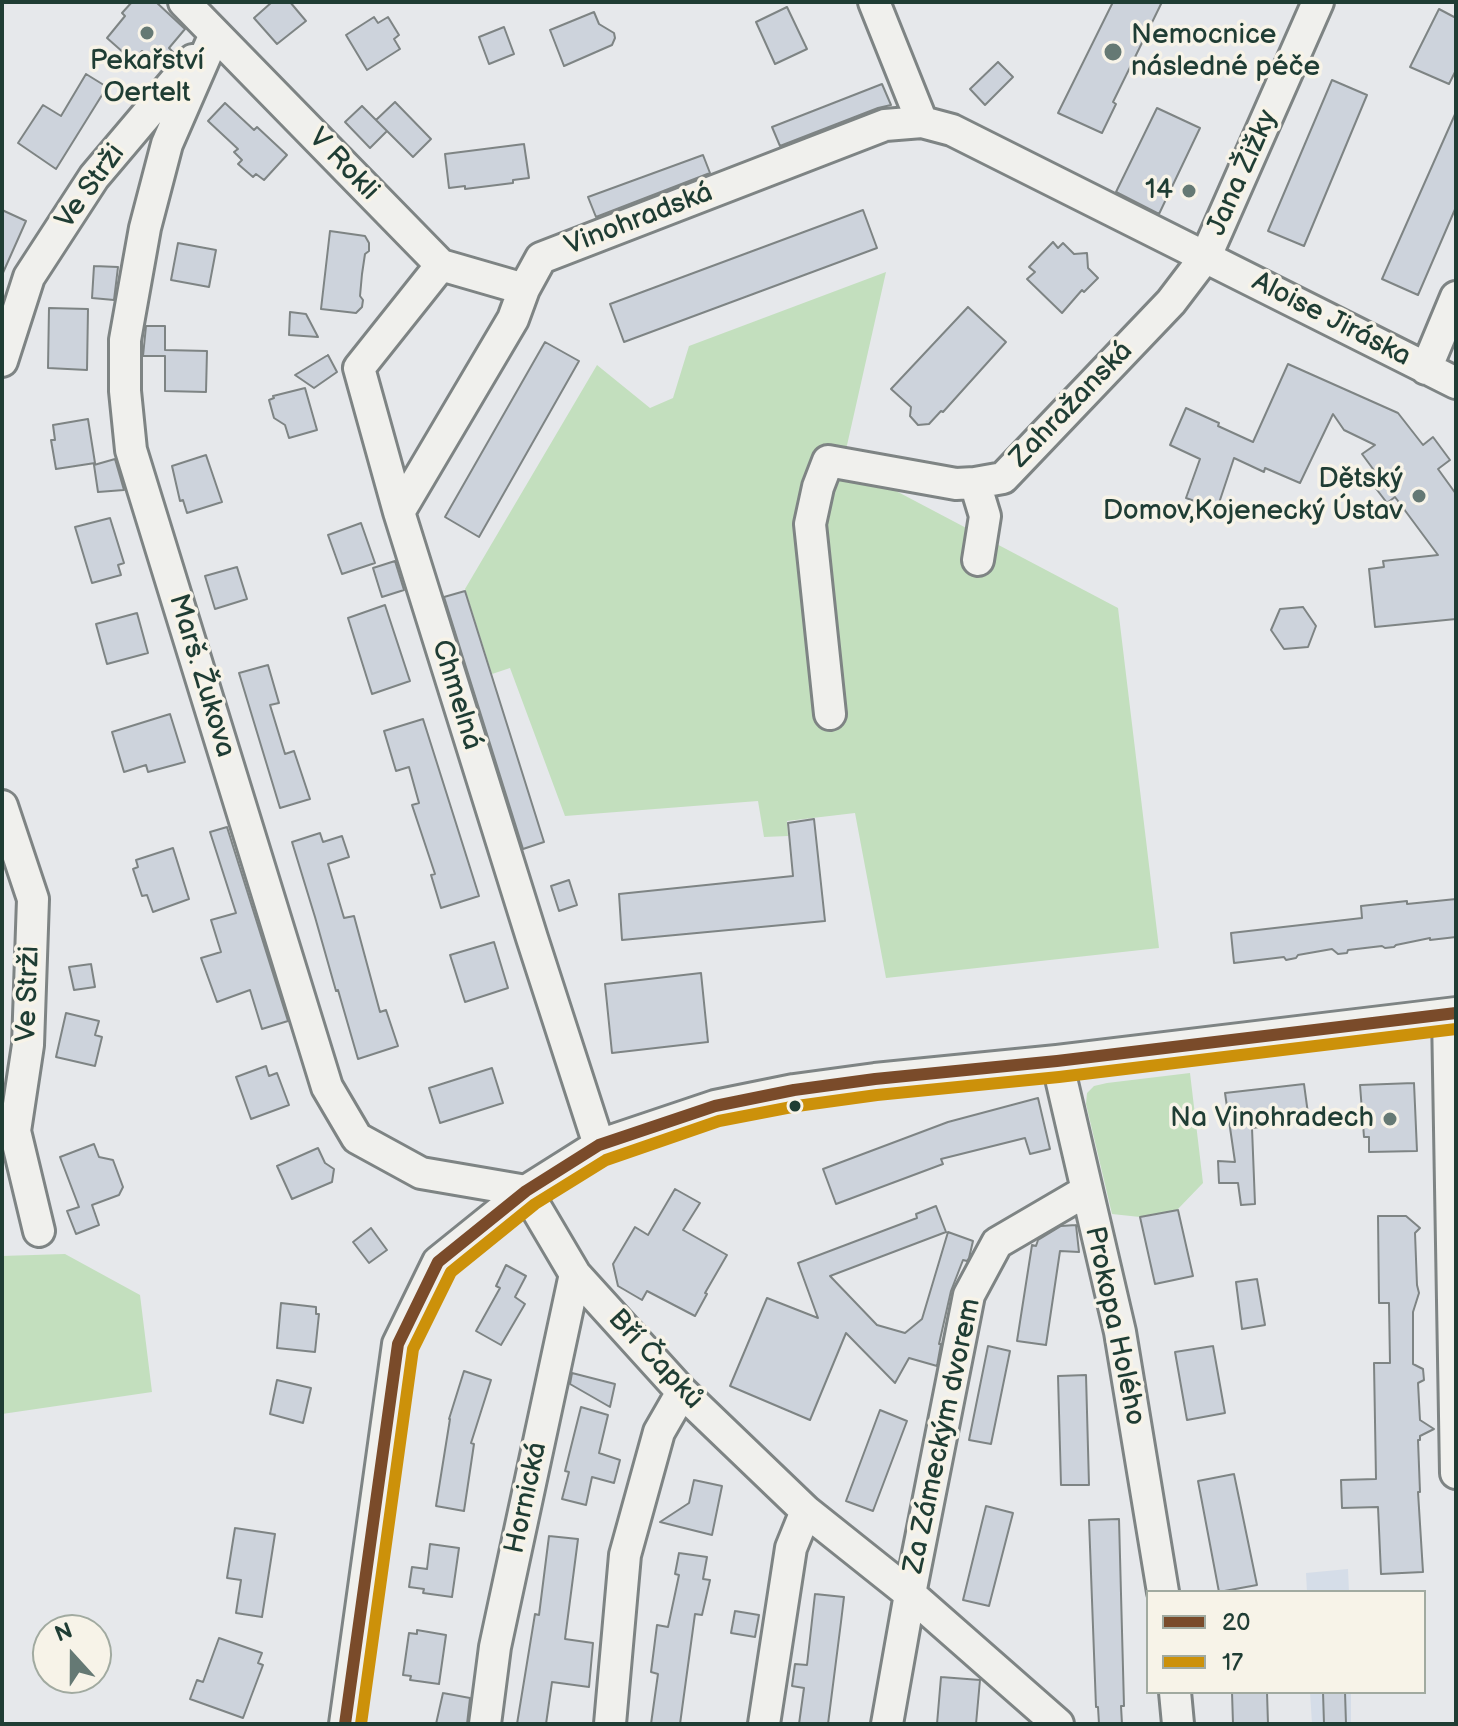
<!DOCTYPE html>
<html>
<head>
<meta charset="utf-8">
<style>
	body { margin:0 }
	#map { position:relative; width:1458px; height:1726px; overflow:hidden; background:#e6e8eb; font-family:"Balsamiq Sans",sans-serif }
	canvas { display:block }
	.frame { position:absolute; inset:0; border:4px solid #1f3d34; pointer-events:none }
	.legend { position:absolute; left:1146px; top:1590px; width:280px; height:104px; box-sizing:border-box; background:#f7f3e8; border:2px solid #a1aaa0; margin:0; padding:10px 14px; list-style:none; font-size:24px; color:#1f3d34 }
	.legend li { display:flex; align-items:center; gap:16px; height:40px }
	.legend b { width:40px; border:2px solid #a1aaa0 }
	.north { position:absolute; left:32px; top:1614px; width:80px; height:80px; box-sizing:border-box; background:#f7f3e8; border:2px solid #a1aaa0; border-radius:50%; rotate:339deg; font-size:22px; font-weight:700; line-height:32px; text-align:center; color:#1f3d34 }
	.north::after { content:''; display:block; margin:auto; width:28px; height:36px; background:#657974; clip-path:polygon(50% 0,100% 100%,50% 72%,0 100%) }
</style>
</head>
<body>
<div id="map">
<canvas width="1458" height="1726"></canvas>
<div class="frame"></div>
<ul class="legend">
<li><b style="height:10px;background:#7a4b2a"></b>20</li>
<li><b style="height:10px;background:#cc910a"></b>17</li>
</ul>
<div class="north">N</div>
</div>
<script>
const context = document.querySelector('canvas').getContext('2d');
context.lineJoin = 'round';
function fill(path, color) {
  context.fillStyle = color;
  context.fill(path, 'evenodd');
}
function shape(rows) {
  const path = new Path2D();
  for (const r of rows) {
    path.moveTo(r[0], r[1]);
    for (let i = 2; i < r.length; i += 2) path.lineTo(r[i], r[i + 1]);
  }
  return path;
}
function strokePath(path, color, width, dash) {
  context.strokeStyle = color;
  context.lineWidth = width;
  context.lineCap = dash ? 'butt' : 'round';
  context.setLineDash(dash || []);
  context.stroke(path);
}
function label(font, color, halo, rows, align = 'center') {
  context.font = font + ' "Balsamiq Sans",sans-serif';
  context.lineWidth = 7;
  context.setLineDash([]);
  context.textBaseline = 'middle';
  context.strokeStyle = halo;
  context.fillStyle = color;
  for (const [text, x, y, turn = 0] of rows) {
    context.save();
    context.translate(x, y);
    context.rotate((+turn || 0) * Math.PI / 180);
    context.textAlign = isNaN(turn) ? turn : align;
    if (halo) context.strokeText(text, 0, 0);
    context.fillText(text, 0, 0);
    context.restore();
  }
}
fill(shape([
	[1348,1569,1349,1592,1307,1592,1306,1573],
	[1310,1692,1351,1692,1351,1724,1312,1724]
]), '#d5dde8');
fill(shape([
	[886,272,843,463,1118,608,1159,948,886,978,855,813,787,821,788,836,764,837,758,801,565,816,510,668,492,674,465,589,597,365,650,408,673,398,689,346],
	[1190,1073,1203,1183,1177,1210,1140,1217,1112,1214,1086,1104,1087,1093,1094,1086,1107,1083],
	[65,1254,140,1295,152,1392,2,1414,2,1256]
]), '#c3dfbe');
const building = shape([
	[132,2,156,2,185,29,169,48,173,52,160,67,142,51,133,61,107,38,125,16,122,13,132,2],
	[272,2,290,2,306,21,277,44,254,18,272,2],
	[1113,2,1162,2,1113,102,1116,104,1102,133,1058,113,1113,2],
	[787,7,807,49,775,64,756,22,787,7],
	[1439,9,1456,18,1456,70,1449,84,1410,67,1439,9],
	[594,12,599,24,614,33,615,38,612,45,564,66,550,30,594,12],
	[374,17,378,23,388,17,399,35,394,39,400,49,367,70,346,35,374,17],
	[504,27,514,54,489,64,479,37,504,27],
	[998,62,1013,77,985,105,970,89,998,62],
	[86,74,107,87,56,169,18,143,43,105,61,116,86,74],
	[1332,80,1367,95,1304,246,1268,231,1332,80],
	[882,84,891,105,878,108,780,146,772,127,882,84],
	[395,102,431,139,413,157,376,120,395,102],
	[225,103,254,130,257,127,287,155,264,180,256,174,253,177,238,164,242,160,234,152,238,149,208,121,225,103],
	[362,106,387,131,370,148,345,122,362,106],
	[1157,108,1200,128,1159,214,1116,192,1157,108],
	[1456,112,1456,207,1418,295,1382,279,1456,112],
	[524,144,529,178,513,180,513,183,465,189,465,186,449,188,445,154,524,144],
	[703,155,710,173,596,217,588,197,703,155],
	[2,210,26,221,2,275,2,210],
	[863,210,877,248,624,342,610,304,863,210],
	[330,231,365,236,369,243,369,251,365,254,362,274,360,296,363,300,362,307,356,313,321,309,330,231],
	[1053,242,1058,248,1063,243,1074,254,1087,253,1088,268,1098,278,1084,292,1082,290,1062,313,1027,279,1035,272,1029,267,1053,242],
	[178,243,216,250,209,287,171,280,178,243],
	[94,266,118,267,114,300,92,298,94,266],
	[968,307,1006,342,943,412,941,411,929,424,918,425,910,416,911,407,891,389,968,307],
	[49,308,88,309,87,370,48,368,49,308],
	[290,312,306,314,318,337,289,335,290,312],
	[146,326,165,326,165,350,207,351,206,392,165,391,165,356,143,356,146,326],
	[545,342,579,361,479,537,445,517,545,342],
	[328,355,337,372,314,388,295,375,328,355],
	[1288,364,1398,413,1423,445,1433,437,1450,460,1438,469,1456,494,1456,619,1375,627,1369,569,1384,567,1383,561,1438,555,1395,497,1387,503,1368,478,1376,473,1362,454,1375,445,1344,430,1333,414,1300,483,1265,468,1264,472,1234,458,1217,509,1186,498,1200,459,1170,445,1186,408,1219,423,1218,426,1253,442,1288,364],
	[305,388,317,430,289,438,285,425,274,418,269,400,274,398,273,396,305,388],
	[88,419,95,463,56,469,51,440,55,440,53,425,88,419],
	[206,455,222,502,187,513,183,500,180,501,172,466,206,455],
	[115,459,124,490,98,492,94,465,115,459],
	[110,518,124,563,118,565,121,575,92,583,75,527,110,518],
	[361,523,375,563,342,574,328,535,361,523],
	[395,561,404,590,382,597,373,568,395,561],
	[237,567,247,599,215,609,205,576,237,567],
	[465,591,544,842,523,849,444,597,465,591],
	[385,605,410,681,372,694,348,618,385,605],
	[1303,607,1316,626,1308,647,1284,649,1271,630,1280,609,1303,607],
	[137,613,148,653,107,664,96,624,137,613],
	[268,665,279,703,270,705,285,754,294,751,310,799,280,808,239,673,268,665],
	[170,714,185,762,148,772,146,765,124,772,112,732,170,714],
	[423,719,479,896,441,908,431,875,435,874,412,805,419,803,409,767,396,771,384,731,423,719],
	[814,819,825,921,622,940,619,894,793,876,788,823,814,819],
	[227,827,288,1021,262,1029,250,990,217,1002,201,958,221,952,211,920,236,913,210,832,227,827],
	[320,833,323,842,342,836,349,857,328,864,344,918,354,916,380,1012,386,1010,398,1046,358,1059,338,990,336,991,315,917,292,842,320,833],
	[173,848,189,899,153,912,147,895,142,896,133,869,138,867,136,860,173,848],
	[569,880,577,905,559,911,551,886,569,880],
	[1456,899,1456,937,1430,940,1430,938,1396,945,1394,947,1385,948,1382,946,1348,950,1347,953,1338,954,1332,949,1298,955,1296,958,1286,960,1284,957,1234,963,1231,933,1362,918,1361,906,1407,901,1407,904,1456,899],
	[494,942,508,988,465,1002,450,955,494,942],
	[91,964,95,987,74,990,69,967,91,964],
	[701,973,708,1042,612,1053,605,984,701,973],
	[66,1013,99,1021,95,1035,102,1037,95,1066,56,1057,66,1013],
	[266,1066,269,1076,277,1073,289,1105,251,1119,236,1077,266,1066],
	[492,1068,503,1103,440,1123,429,1088,492,1068],
	[1414,1083,1417,1151,1369,1152,1369,1137,1364,1137,1360,1085,1414,1083],
	[1304,1084,1309,1121,1252,1128,1255,1204,1241,1205,1238,1183,1219,1183,1218,1161,1235,1162,1225,1093,1304,1084],
	[1038,1098,1050,1149,1030,1154,1025,1138,941,1159,943,1164,836,1204,823,1169,948,1122,1038,1098],
	[94,1144,99,1157,113,1160,123,1187,119,1195,92,1205,99,1225,76,1234,67,1211,79,1207,60,1157,94,1144],
	[318,1148,325,1163,334,1169,332,1182,292,1199,277,1166,318,1148],
	[675,1189,700,1203,683,1230,727,1255,705,1293,707,1294,695,1316,647,1291,642,1300,618,1286,613,1264,635,1227,648,1235,675,1189],
	[936,1206,946,1232,830,1276,877,1325,905,1333,922,1319,948,1232,973,1241,969,1258,967,1261,963,1260,951,1291,939,1344,941,1344,937,1366,909,1358,895,1383,846,1333,810,1420,730,1386,767,1298,818,1318,798,1263,917,1218,916,1214,936,1206],
	[1178,1210,1193,1276,1155,1284,1140,1217,1178,1210],
	[1378,1216,1406,1216,1420,1228,1415,1233,1417,1285,1419,1293,1413,1312,1413,1364,1423,1369,1424,1380,1418,1383,1420,1420,1434,1429,1420,1436,1420,1440,1418,1440,1420,1492,1418,1492,1423,1572,1381,1574,1378,1507,1342,1508,1341,1480,1376,1479,1374,1363,1390,1363,1389,1303,1379,1303,1378,1216],
	[1076,1225,1079,1252,1060,1251,1046,1345,1017,1341,1032,1245,1036,1246,1038,1240,1061,1226,1076,1225],
	[371,1228,387,1250,369,1263,353,1242,371,1228],
	[506,1265,526,1276,515,1297,525,1304,501,1345,476,1331,500,1288,496,1286,506,1265],
	[1257,1279,1265,1325,1242,1329,1236,1282,1257,1279],
	[281,1303,316,1307,316,1314,319,1314,315,1352,277,1348,281,1303],
	[988,1346,1010,1351,991,1444,969,1440,988,1346],
	[1213,1346,1225,1413,1187,1420,1175,1352,1213,1346],
	[464,1371,491,1380,471,1443,474,1444,464,1511,436,1506,450,1419,449,1419,464,1371],
	[572,1373,615,1384,610,1407,570,1384,572,1373],
	[1086,1375,1089,1485,1061,1485,1058,1376,1086,1375],
	[277,1380,311,1388,303,1423,270,1414,277,1380],
	[581,1407,608,1415,599,1453,620,1460,614,1483,592,1477,586,1505,562,1499,569,1472,565,1471,581,1407],
	[880,1410,907,1421,873,1511,846,1501,880,1410],
	[1234,1474,1257,1585,1219,1592,1198,1481,1234,1474],
	[694,1480,722,1486,712,1535,660,1522,689,1503,694,1480],
	[986,1506,1013,1513,989,1606,963,1600,986,1506],
	[1119,1519,1124,1706,1121,1706,1122,1724,1099,1724,1098,1707,1096,1707,1089,1520,1119,1519],
	[235,1528,275,1534,262,1617,236,1613,241,1580,227,1578,235,1528],
	[549,1536,578,1539,565,1639,593,1643,589,1687,552,1682,546,1724,517,1724,535,1614,539,1615,549,1536],
	[430,1544,459,1548,452,1597,423,1593,424,1589,409,1587,412,1567,427,1569,430,1544],
	[679,1553,707,1557,703,1579,710,1580,702,1615,695,1614,680,1724,651,1724,658,1674,651,1672,657,1625,668,1627,679,1575,675,1574,679,1553],
	[815,1594,844,1597,841,1622,828,1724,799,1724,804,1688,792,1686,795,1664,807,1665,815,1594],
	[735,1611,759,1615,755,1637,731,1633,735,1611],
	[417,1630,446,1635,439,1684,410,1680,411,1676,403,1675,409,1633,417,1634,417,1630],
	[219,1638,262,1653,258,1663,263,1665,243,1718,190,1699,197,1680,203,1682,219,1638],
	[941,1677,980,1680,976,1724,937,1724,941,1677],
	[1232,1692,1267,1692,1268,1724,1233,1724,1232,1692],
	[1323,1692,1345,1692,1346,1724,1324,1724,1323,1692],
	[443,1693,470,1698,467,1724,436,1724,443,1693]
]);
fill(building, '#cdd3dc');
strokePath(building, '#7e8484', 2);
const minor = shape([
	[184,2,441,265,524,289],
	[874,2,922,122],
	[215,34,167,144,145,228,125,340,125,391,131,450,327,1087,357,1138,421,1173,526,1191],
	[441,265,359,368,399,512,532,938,599,1145],
	[2,361,29,277,94,177,193,60],
	[1426,369,1456,297],
	[975,483,985,516,978,560],
	[399,512,513,319,524,289,541,258,885,125,922,122,952,130,1456,383],
	[830,714,810,524,818,487,828,461,956,484,975,483,1003,478,1171,302,1206,256,1318,2],
	[2,806,33,899,28,1045,15,1131,39,1231],
	[1448,1014,1456,1473],
	[1057,1061,1120,1332,1163,1592],
	[526,1191,575,1274,682,1392,806,1511,910,1594,1058,1724],
	[1175,1692,1178,1724],
	[345,1724,398,1344,438,1262,526,1191,599,1145,715,1106,794,1090,875,1079,1057,1061,1456,1013],
	[485,1724,495,1647,575,1274],
	[610,1724,625,1555,659,1432,682,1392],
	[764,1724,791,1548,806,1511],
	[887,1724,910,1594,969,1295,997,1243,1086,1191]
]);
strokePath(minor, '#7e8484', 36);
strokePath(minor, '#f0f0ed', 30);
strokePath(shape([
	[345,1724,398,1344,438,1262,526,1191,599,1145,715,1106,794,1090,875,1079,1057,1061,1456,1013]
]), '#7a4b2a', 12);
strokePath(shape([
	[361,1724,413,1349,451,1272,535,1204,606,1160,719,1121,797,1106,877,1095,1059,1077,1456,1029]
]), '#cc910a', 12);
for (const [x, y, r, color] of [
	[147,33,8,"#657974"],
	[1113,52,10,"#657974"],
	[1189,191,8,"#657974"],
	[1419,496,8,"#657974"],
	[795,1106,7,"#1f3d34"],
	[1390,1119,8,"#657974"]
]) {
  const dot = new Path2D();
  dot.arc(x, y, r, 0, 2 * Math.PI);
  context.fillStyle = color;
  context.fill(dot);
  strokePath(dot, '#f7f3e8', 3);
}
label('28px', '#1f3d34', '#f7f3e8', [
	["Nemocnice",1131,36,"left"],
	["následné péče",1131,68,"left"],
	["Pekařství",147,62,"center"],
	["Oertelt",147,94,"center"],
	["14",1173,191],
	["Dětský",1403,480],
	["Domov,Kojenecký Ústav",1403,512],
	["Na Vinohradech",1374,1119]
], 'right');
label('28px', '#1f3d34', '#f7f3e8', [
	["V Rokli",343,165,46],
	["Jana Žižky",1243,173,-66],
	["Ve Strži",91,187,-54],
	["Vinohradská",639,220,-21],
	["Aloise Jiráska",1331,320,27],
	["Zahražanská",1072,405,-46],
	["Marš. Žukova",201,676,73],
	["Chmelná",456,695,73],
	["Ve Strži",29,994,-88],
	["Prokopa Holého",1114,1326,78],
	["Bří Čapků",655,1360,47],
	["Za Zámeckým dvorem",943,1436,-78],
	["Hornická",527,1498,-78]
]);
</script>
</body>
</html>
